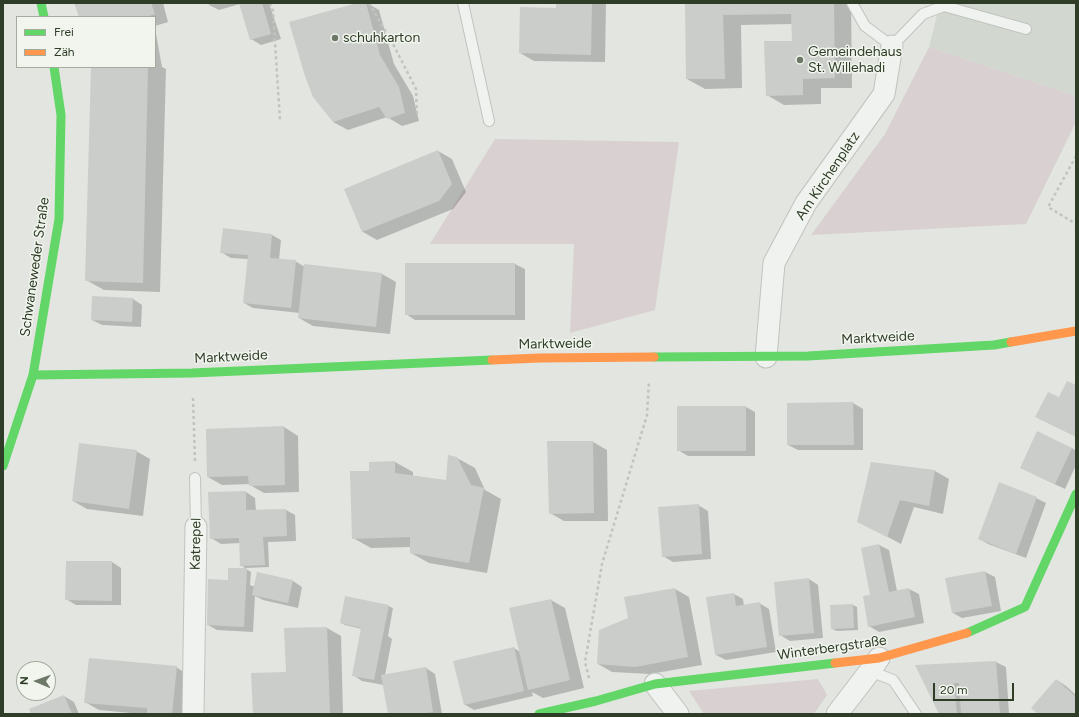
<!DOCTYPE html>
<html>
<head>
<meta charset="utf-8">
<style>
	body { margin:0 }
	#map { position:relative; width:1079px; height:717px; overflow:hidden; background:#e2e5e0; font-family:Figtree,sans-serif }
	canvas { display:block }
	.frame { position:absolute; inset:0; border:4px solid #2f3d28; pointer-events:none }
	.legend { position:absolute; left:16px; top:16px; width:140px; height:52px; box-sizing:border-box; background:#f1f5ee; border:1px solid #a3ab9f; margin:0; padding:5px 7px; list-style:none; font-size:12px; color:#2f3d28 }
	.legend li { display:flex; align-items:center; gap:8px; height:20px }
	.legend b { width:20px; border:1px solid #a3ab9f }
	.north { position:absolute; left:16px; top:661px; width:40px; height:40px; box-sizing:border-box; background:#f1f5ee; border:1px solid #a3ab9f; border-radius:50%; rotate:272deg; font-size:11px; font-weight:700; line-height:16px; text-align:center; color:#2f3d28 }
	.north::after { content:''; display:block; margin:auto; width:14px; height:18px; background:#6e7868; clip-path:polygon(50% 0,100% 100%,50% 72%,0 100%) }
	.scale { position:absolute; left:933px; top:683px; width:81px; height:18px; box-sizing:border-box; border:2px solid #2f3d28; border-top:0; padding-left:5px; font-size:12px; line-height:14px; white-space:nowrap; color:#2f3d28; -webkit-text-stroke:3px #f1f5ee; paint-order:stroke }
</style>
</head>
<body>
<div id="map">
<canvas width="1079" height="717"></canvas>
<div class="frame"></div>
<ul class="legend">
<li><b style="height:5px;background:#63d668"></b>Frei</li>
<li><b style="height:5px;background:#ff974d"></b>Zäh</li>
</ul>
<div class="north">N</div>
<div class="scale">20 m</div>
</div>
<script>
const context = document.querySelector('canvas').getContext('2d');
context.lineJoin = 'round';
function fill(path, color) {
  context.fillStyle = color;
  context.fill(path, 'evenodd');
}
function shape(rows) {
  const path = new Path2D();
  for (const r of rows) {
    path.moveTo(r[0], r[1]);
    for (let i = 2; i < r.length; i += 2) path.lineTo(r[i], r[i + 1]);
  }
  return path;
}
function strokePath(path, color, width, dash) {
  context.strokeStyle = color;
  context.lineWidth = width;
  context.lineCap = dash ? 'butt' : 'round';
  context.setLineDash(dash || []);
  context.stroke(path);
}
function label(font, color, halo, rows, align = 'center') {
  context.font = font + ' Figtree,sans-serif';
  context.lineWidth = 3;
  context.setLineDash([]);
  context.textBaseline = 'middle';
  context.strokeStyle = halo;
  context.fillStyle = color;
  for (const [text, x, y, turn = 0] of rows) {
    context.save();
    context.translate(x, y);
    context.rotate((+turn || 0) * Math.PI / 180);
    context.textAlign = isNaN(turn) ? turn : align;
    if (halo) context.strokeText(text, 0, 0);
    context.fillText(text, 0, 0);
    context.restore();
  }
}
fill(shape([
	[940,3,1076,3,1076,96,929,47]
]), '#d2d8cf');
fill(shape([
	[929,47,1076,96,1076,122,1026,224,811,235,885,134],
	[495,139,679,142,655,310,570,333,574,244,430,244],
	[818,679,827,695,814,714,704,714,689,691]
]), '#d9d1d1');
fill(shape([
	[75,3,163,3,168,22,155,26,155,17,80,17],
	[209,3,269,3,281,39,261,45,251,39,240,4,219,10,209,5],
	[360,3,367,3,379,10,394,64,413,96,419,121,402,126,387,117,348,130,333,122],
	[557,3,606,3,605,62,534,61,520,53,557,9],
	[608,3,640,3,640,4],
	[686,3,851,3,852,88,821,88,821,104,784,105,767,95,793,42,792,24,741,25,742,88,705,89,687,79],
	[155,28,162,67,166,69,160,292,104,290,86,280,92,67,155,67],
	[438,151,452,159,466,192,453,209,377,240,363,232,346,189],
	[272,235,281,240,279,260,295,261,305,267,305,265,382,274,396,282,390,334,313,326,299,318,300,313,253,308,244,303,248,259,231,258,221,252],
	[406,264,515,264,525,269,525,320,415,320,406,314],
	[133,299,142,305,141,327,102,325,92,320],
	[853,403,863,409,863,450,798,450,788,445,788,404],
	[746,407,755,412,755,456,688,456,678,450],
	[284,427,298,436,299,492,264,493,250,485,250,484,222,485,208,477],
	[548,442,593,442,607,450,608,521,564,521,550,513],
	[1072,448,1076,451,1076,465,1065,489,1031,473],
	[136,451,150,459,143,516,87,509,73,501],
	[457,458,475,468,485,490,501,499,487,573,429,563,411,553,411,547,371,548,353,538,370,472,395,462,413,472,413,476,447,481],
	[935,471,949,479,943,514,914,507,901,544,858,521],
	[246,492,255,498,256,511,286,510,295,515,296,541,268,542,269,567,245,568,241,565,240,543,221,544,211,538],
	[1036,498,1046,503,1026,558,988,544,979,539],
	[698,505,708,511,711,559,673,562,663,556],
	[879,545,889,550,897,591,909,589,919,594,924,623,879,632,869,626,872,596,862,548],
	[112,562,121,568,121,605,76,605,66,599],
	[246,569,251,572,250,585,255,587,293,581,302,587,298,608,263,600,255,596,253,632,217,630,208,625,229,581],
	[985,572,995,577,1001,611,962,618,953,613],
	[809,579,818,585,823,638,790,641,780,635],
	[675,589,689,597,702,665,650,674,612,672,598,664,629,619,625,598],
	[734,594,743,599,744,606,759,603,769,609,776,652,726,660,716,655],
	[551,600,565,608,584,688,543,698,532,692,533,696,474,710,464,704,514,648,520,652],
	[853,605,857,607,858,630,837,631,832,629],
	[388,606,393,608,388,636,392,639,385,675,426,668,435,674,442,714,389,714,384,685,362,681,353,675,362,629,345,625,341,623],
	[327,628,341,636,343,714,254,714,287,673],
	[996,662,1006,667,1009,714,940,714,917,666],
	[176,667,190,676,187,714,141,714,99,710,85,702],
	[1057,680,1066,686,1076,695,1076,714,1039,714],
	[64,696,74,702,79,714,32,714]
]), '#0003');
fill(shape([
	[74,3,151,3,155,14,146,17,79,17],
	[239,3,262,3,271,34,250,40],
	[357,3,366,3,380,55,399,87,405,113,387,119,379,107,333,122,313,97,305,76,289,22],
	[556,3,592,3,591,55,519,53,520,7,556,8],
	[685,3,834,3,835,78,803,79,803,95,766,96,764,41,792,41,791,14,723,15,725,79,686,79],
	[91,67,148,67,143,283,85,281],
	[438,150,452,184,439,201,362,232,344,189],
	[223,228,272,234,270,258,296,260,291,308,243,303,248,255,220,253],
	[405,263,515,263,515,315,405,315],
	[304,264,382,273,376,327,298,318],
	[92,296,133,298,132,322,91,320],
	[1067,381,1076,385,1076,437,1035,417,1048,392,1059,397],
	[853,402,854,445,787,445,787,403],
	[677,406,746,406,746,451,677,451],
	[284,426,285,485,249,486,248,476,207,477,206,429],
	[1037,431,1072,448,1055,484,1020,468],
	[547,441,593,441,594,513,549,514],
	[79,443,137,450,129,509,72,501],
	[448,455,457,457,471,485,484,488,469,563,410,553,410,537,352,539,350,471,369,471,369,462,395,461,395,473,446,480],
	[871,462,935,470,929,506,900,500,887,537,857,522],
	[999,482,1037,497,1016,554,978,539],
	[246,491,246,510,286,509,287,536,263,537,265,565,240,566,239,538,210,539,208,492],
	[699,504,702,554,662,557,658,507],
	[879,544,889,592,909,588,915,617,868,627,863,596,870,595,861,548],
	[66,561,112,561,112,601,65,600],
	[228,568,247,568,244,627,207,625,208,579,228,580],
	[985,571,992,606,952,613,945,578],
	[257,572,293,580,288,603,252,595],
	[809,578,814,633,779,636,774,582],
	[675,588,688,657,635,667,597,664,599,630,628,618,624,597],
	[734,593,736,606,760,602,767,647,715,655,706,597],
	[345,596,389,605,374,680,352,676,361,628,340,623],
	[551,599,570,680,528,690,509,608],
	[853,604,854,628,831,629,830,605],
	[327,627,330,714,253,714,251,673,286,672,284,628],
	[514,647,524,691,464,705,453,661],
	[89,658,177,666,172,714,147,714,147,708,84,703],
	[996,661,1000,714,961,714,959,683,954,683,957,714,939,714,915,665],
	[426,667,433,712,419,714,388,714,381,675],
	[1056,679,1076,697,1076,714,1038,714,1031,708],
	[64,695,72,714,31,714,29,709]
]), '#cacdc9');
const lane = shape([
	[463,3,489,121],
	[852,3,865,26,892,46,923,14,944,6,1026,29],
	[195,478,196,527],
	[870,671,893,680,916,714]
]);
const street = shape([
	[766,357,774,263,806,203,884,94,892,46],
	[655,684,678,714],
	[193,714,196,527],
	[837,714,870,671,879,658]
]);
strokePath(lane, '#c0c3be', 12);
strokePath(street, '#c0c3be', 23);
strokePath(shape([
	[270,3,273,11,280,120],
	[369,3,393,44,416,89,417,117],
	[1076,156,1048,207,1076,224],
	[193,398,195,461],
	[589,678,585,662,602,564,647,415,649,381]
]), '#c0c4bf', 2.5, [3, 3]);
strokePath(lane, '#f0f2f0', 10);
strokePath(street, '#f0f2f0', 21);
strokePath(shape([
	[41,3,44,17],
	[654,357,808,356,994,345,1011,342],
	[33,375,192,373,492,360],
	[3,466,33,375,59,219,61,115,54,67],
	[967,633,1025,607,1076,494],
	[539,714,596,701,655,684,835,663]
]), '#63d668', 9);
strokePath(shape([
	[1011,342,1076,331],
	[492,360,540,358,654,357],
	[835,663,879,658,967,633]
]), '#ff974d', 9);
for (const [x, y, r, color] of [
	[335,38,4,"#6e7868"],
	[800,60,4,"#6e7868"]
]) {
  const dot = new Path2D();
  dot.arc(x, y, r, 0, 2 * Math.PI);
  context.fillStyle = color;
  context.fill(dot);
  strokePath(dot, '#f1f5ee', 1.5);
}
label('14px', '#2f3d28', '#f1f5ee', [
	["schuhkarton",343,38],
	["Gemeindehaus",808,52],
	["St. Willehadi",808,68]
], 'left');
label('14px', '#2f3d28', '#f1f5ee', [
	["Am Kirchenplatz",828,176,-56],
	["Schwaneweder Straße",35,267,-82],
	["Marktweide",878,338,-3],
	["Marktweide",555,344,-1],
	["Marktweide",231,357,-3],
	["Katrepel",196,544,-89],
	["Winterbergstraße",832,648,-8]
]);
</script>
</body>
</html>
